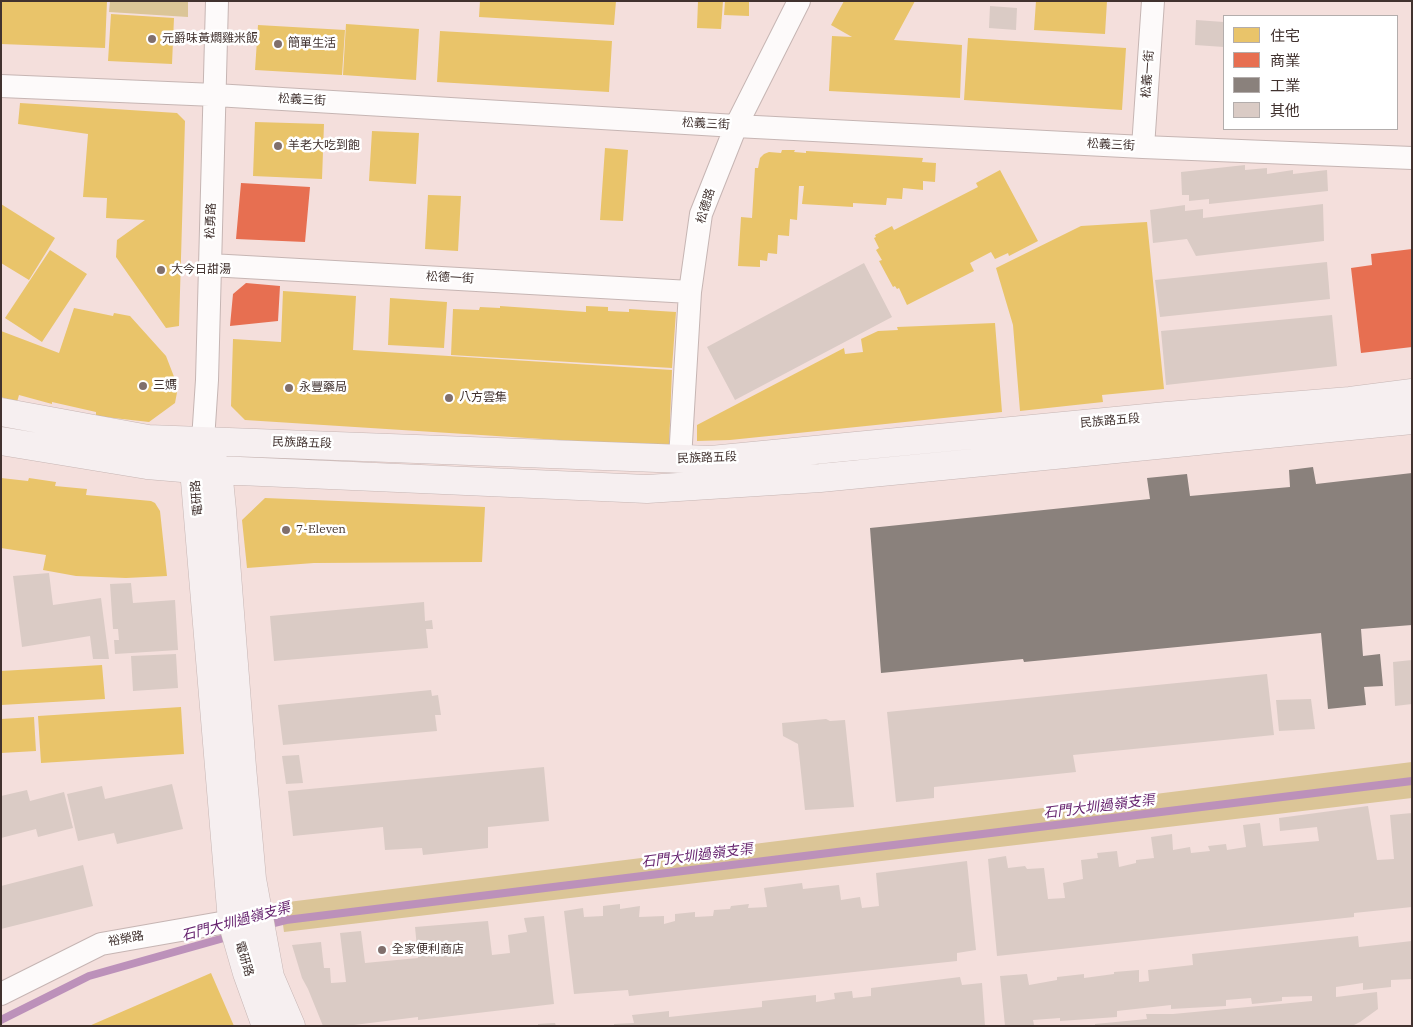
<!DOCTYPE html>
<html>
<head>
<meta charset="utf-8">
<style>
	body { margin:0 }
	#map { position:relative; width:1413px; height:1027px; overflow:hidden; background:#f4dfdc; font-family:"IBM Plex Serif","Noto Sans TC",serif }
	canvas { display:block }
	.frame { position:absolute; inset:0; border:2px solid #41322f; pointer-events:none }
	.legend { position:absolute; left:1223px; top:15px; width:175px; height:115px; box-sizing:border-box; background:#fff; border:1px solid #b3adac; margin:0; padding:6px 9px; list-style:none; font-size:15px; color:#41322f }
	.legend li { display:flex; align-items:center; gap:10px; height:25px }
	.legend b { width:25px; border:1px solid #b3adac }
</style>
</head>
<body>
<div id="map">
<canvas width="1413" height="1027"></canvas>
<div class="frame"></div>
<ul class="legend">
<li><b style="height:14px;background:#e9c46a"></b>住宅</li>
<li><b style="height:14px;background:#e76f51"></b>商業</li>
<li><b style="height:14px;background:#8a817c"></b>工業</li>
<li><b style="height:14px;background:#dacbc5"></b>其他</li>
</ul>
</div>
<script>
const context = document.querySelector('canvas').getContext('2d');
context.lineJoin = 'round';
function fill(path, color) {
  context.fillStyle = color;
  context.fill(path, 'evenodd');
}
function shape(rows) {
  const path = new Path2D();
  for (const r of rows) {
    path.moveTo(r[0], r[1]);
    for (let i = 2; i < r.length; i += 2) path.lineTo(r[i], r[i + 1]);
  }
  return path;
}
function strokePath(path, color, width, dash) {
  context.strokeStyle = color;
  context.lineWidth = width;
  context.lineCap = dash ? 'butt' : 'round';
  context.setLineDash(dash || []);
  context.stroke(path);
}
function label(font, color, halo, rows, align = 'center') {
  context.font = font + ' "IBM Plex Serif","Noto Sans TC",serif';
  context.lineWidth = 5;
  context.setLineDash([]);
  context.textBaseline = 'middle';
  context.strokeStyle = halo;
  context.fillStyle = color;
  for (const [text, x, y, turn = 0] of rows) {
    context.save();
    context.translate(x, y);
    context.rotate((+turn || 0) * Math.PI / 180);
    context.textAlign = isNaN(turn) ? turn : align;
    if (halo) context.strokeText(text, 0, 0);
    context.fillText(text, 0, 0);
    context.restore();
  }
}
fill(shape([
	[110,1,188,1,188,17,109,12],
	[1412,762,1412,798,284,932,280,903]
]), '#dbc597');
fill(shape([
	[1,1,107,1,105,48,1,44],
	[480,1,616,1,614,25,479,17],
	[698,1,723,1,721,29,697,28],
	[725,1,749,1,749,16,724,15],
	[844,1,915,1,894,40,962,45,960,98,829,91,832,36,852,37,831,25],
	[1036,1,1107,1,1105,34,1034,30],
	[111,14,174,18,172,64,108,61],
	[346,24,419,29,416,80,343,75],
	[258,25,345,30,342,75,255,70],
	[440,31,612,41,609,92,437,82],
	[968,38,1126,48,1122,110,964,100],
	[20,103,177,113,185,121,179,326,166,328,116,257,117,240,145,220,106,218,107,198,83,197,88,134,18,124],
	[255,122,324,124,322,179,253,176],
	[372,131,419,133,416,184,369,181],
	[605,148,628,150,623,221,600,220],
	[782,150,795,150,794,152,806,153,806,151,923,158,922,162,936,163,935,182,923,181,923,190,903,188,902,199,887,198,886,205,853,203,853,207,802,204,804,186,799,186,797,220,790,219,789,236,778,235,777,254,768,253,767,261,760,260,760,267,738,266,741,217,752,218,755,168,758,168,760,158,764,154,769,152,781,153],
	[1000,170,1038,241,1009,256,1008,253,995,259,991,252,970,263,974,271,907,305,899,288,897,289,895,286,893,287,879,261,882,260,876,250,879,248,874,238,876,237,875,235,892,226,894,230,978,187,976,183],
	[428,195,461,196,458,251,425,249],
	[1,204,55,238,29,280,1,263],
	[1147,222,1164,389,1102,395,1103,402,1020,411,1013,325,996,268,1081,226],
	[50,250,87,274,42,342,5,318],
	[283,291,356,296,353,350,672,370,669,447,245,420,231,406,233,339,281,342],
	[390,298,447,302,444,348,388,345],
	[500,306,586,312,586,306,608,307,608,311,629,312,629,309,676,312,672,368,451,355,453,309,479,310,480,307,500,308],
	[74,308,113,316,114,313,130,316,166,356,178,387,175,403,149,422,96,416,96,412,52,402,52,404,19,395,17,402,1,397,1,331,59,353],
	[995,323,1002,412,730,440,697,441,697,425,844,348,845,354,863,352,861,339,878,331,898,330,897,327],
	[1,478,28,481,29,478,56,482,55,486,87,489,86,495,151,501,155,503,160,511,167,576,126,578,76,576,43,570,46,555,1,548],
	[265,498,485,507,482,562,314,563,247,568,242,520],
	[102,665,105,699,1,705,1,671],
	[181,707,184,754,41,763,38,716],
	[34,717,36,751,1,753,1,719],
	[211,973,234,1026,89,1026]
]), '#e9c46a');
fill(shape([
	[241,183,310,187,305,242,236,239],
	[1412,249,1412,347,1361,353,1351,268,1372,265,1371,254],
	[246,283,280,286,278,321,230,326,233,294]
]), '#e76f51');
fill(shape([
	[1313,467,1316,484,1412,473,1412,625,1361,629,1363,656,1380,654,1383,686,1364,687,1366,705,1328,709,1321,633,1024,662,1023,659,881,673,870,528,1150,499,1147,478,1187,474,1190,496,1290,487,1289,470]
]), '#8a817c');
strokePath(shape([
	[266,925,286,920,1412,781],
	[1,1020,89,976,231,936]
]), '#bc91ba', 8);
fill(shape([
	[990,6,1017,8,1016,30,989,28],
	[1196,20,1224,22,1224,47,1195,45],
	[1245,165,1245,170,1267,168,1267,174,1293,170,1293,174,1327,170,1328,191,1209,204,1209,199,1189,201,1189,195,1182,195,1181,172],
	[1323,204,1324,241,1196,256,1187,239,1153,243,1150,210,1185,205,1185,211,1203,209,1203,218],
	[1327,262,1330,299,1160,317,1155,280],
	[864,263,892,317,735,400,707,347],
	[1332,315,1337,366,1166,385,1161,331],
	[49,573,53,605,101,598,109,659,93,659,90,636,22,647,13,576],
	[131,583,133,603,175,600,178,650,115,654,114,640,119,640,118,629,113,629,110,584],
	[424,602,425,621,432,620,433,629,426,629,428,648,274,661,270,616],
	[176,654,178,688,133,691,131,656],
	[1412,660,1412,704,1395,706,1393,662],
	[1267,674,1274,735,1073,755,1076,772,934,787,934,798,896,802,887,712],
	[431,690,432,696,438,695,441,715,435,715,437,731,283,745,278,705],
	[1311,699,1315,729,1279,731,1276,700],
	[826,719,830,721,845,720,854,807,805,810,798,744,783,736,782,723],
	[299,755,303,783,286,784,282,756],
	[544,767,549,821,488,827,488,848,423,855,422,848,385,850,383,827,293,836,288,791],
	[172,784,183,829,117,844,114,833,78,841,67,794,102,786,105,799],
	[27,790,30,801,64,792,73,828,38,837,36,829,1,838,1,796],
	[1368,806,1377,860,1394,859,1390,815,1412,813,1412,907,1354,913,1354,917,997,956,988,859,1006,856,1008,868,1025,866,1027,869,1044,868,1048,899,1065,898,1063,883,1083,879,1081,860,1098,858,1097,853,1117,851,1119,867,1136,863,1136,860,1154,858,1151,837,1172,834,1173,850,1190,847,1191,853,1210,851,1208,846,1226,844,1227,850,1246,847,1243,825,1260,823,1263,846,1319,841,1317,827,1280,831,1279,818],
	[967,861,976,950,957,953,957,961,629,996,628,990,574,994,564,911,583,908,584,917,603,916,603,906,620,904,620,909,640,906,639,917,664,916,664,924,675,921,675,914,695,912,695,917,713,916,714,910,730,909,731,906,749,904,748,908,767,907,764,888,802,883,803,889,839,885,841,900,860,897,862,908,879,906,876,873],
	[83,865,93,906,1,929,1,886],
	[544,916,554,1004,418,1020,418,1017,346,1026,323,1026,308,989,302,978,292,945,321,942,324,968,330,968,331,983,346,982,340,933,361,931,365,963,418,958,415,927,488,921,492,955,510,953,508,935,527,932,524,918],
	[1358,936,1359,947,1412,941,1412,979,1391,980,1391,987,1363,990,1363,983,1336,987,1336,997,1377,992,1378,1009,1360,1022,1352,1026,1095,1026,1095,1024,1147,1019,1146,1014,1173,1014,1312,1001,1312,996,1282,997,1282,1001,1252,1004,1251,998,1226,1000,1226,1006,1171,1009,1171,1005,1117,1011,1117,1017,1060,1021,1060,1018,1033,1020,1034,1025,1005,1026,1000,976,1027,974,1029,985,1057,980,1057,977,1084,974,1084,978,1114,974,1114,972,1139,970,1139,982,1149,981,1148,970,1193,965,1192,954],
	[960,977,962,985,982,983,985,1026,614,1026,614,1024,634,1023,632,1015,669,1011,669,1017,762,1007,762,1001,816,995,816,1002,835,999,834,993,852,991,853,998,871,996,871,988],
	[555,1023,556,1026,538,1026,538,1024]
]), '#dacbc5');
const street = shape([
	[1,86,215,95,736,126,1143,147,1412,158],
	[1143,147,1153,1],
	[210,265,690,292],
	[203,440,207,380,217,1],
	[680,459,690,292,701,214,736,126,799,1],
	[1,994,101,944,232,921]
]);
const secondary = shape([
	[1,412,148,439,711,460,1167,416,1350,401,1412,393],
	[1,441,147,465,194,469,647,489,820,478,1412,420],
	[200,451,194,469,232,921,247,973,266,1026],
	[209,453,218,470,222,510,242,767,252,879,270,977,291,1026]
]);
strokePath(street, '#c6b5b3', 24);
strokePath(secondary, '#c6b5b3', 29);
strokePath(street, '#fdfafa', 22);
strokePath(secondary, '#f6eff0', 28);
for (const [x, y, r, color] of [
	[152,39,5,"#806f6c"],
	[278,44,5,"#806f6c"],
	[278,146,5,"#806f6c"],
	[161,270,5,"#806f6c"],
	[143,386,5,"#806f6c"],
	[289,388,5,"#806f6c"],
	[449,398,5,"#806f6c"],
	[286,530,5,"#806f6c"],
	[382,950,5,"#806f6c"]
]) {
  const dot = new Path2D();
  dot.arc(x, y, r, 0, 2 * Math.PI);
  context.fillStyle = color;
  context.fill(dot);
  strokePath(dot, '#fff', 2);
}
label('12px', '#41322f', '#fff', [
	["元爵味黃燜雞米飯",162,39],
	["簡單生活",288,44],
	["羊老大吃到飽",288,146],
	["大今日甜湯",171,270],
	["三媽",153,386],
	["永豐藥局",299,388],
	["八方雲集",459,398],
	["7-Eleven",296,530],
	["全家便利商店",392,950]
], 'left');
label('12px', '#41322f', '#fff', [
	["松義一街",1148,74,-86],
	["松義三街",302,100,3],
	["松義三街",706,124,3],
	["松義三街",1111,145,3],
	["松德路",706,206,-73],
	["松勇路",211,221,-88],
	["松德一街",450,278,3],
	["民族路五段",1110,421,-5],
	["民族路五段",302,443,2],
	["民族路五段",707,458,-2],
	["電研路",197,498,-95],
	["裕榮路",126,939,-10],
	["電研路",244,959,73]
]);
label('italic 14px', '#65226e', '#fff', [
	["石門大圳過嶺支渠",1099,807,-7],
	["石門大圳過嶺支渠",697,856,-7],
	["石門大圳過嶺支渠",236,922,-15]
]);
</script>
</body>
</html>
